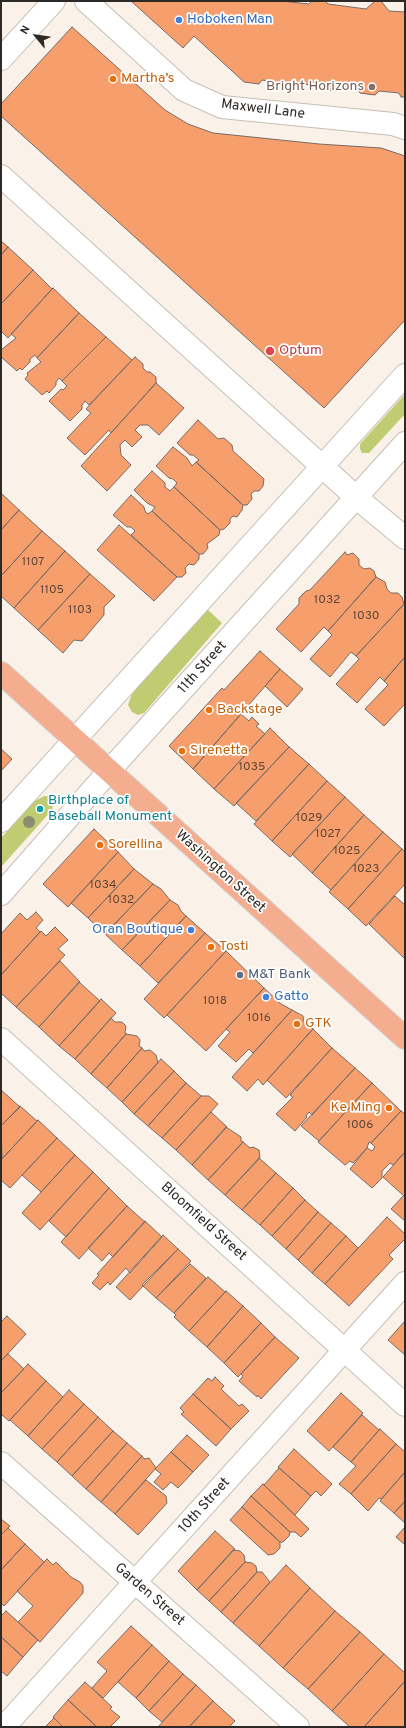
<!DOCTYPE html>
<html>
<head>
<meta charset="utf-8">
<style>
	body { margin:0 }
	#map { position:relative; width:406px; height:1728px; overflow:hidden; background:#faf1e8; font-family:Overpass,sans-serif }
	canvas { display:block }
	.frame { position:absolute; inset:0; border:2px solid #2d2926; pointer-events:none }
	.north { position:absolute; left:16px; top:16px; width:40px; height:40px; -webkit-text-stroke:3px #fff; paint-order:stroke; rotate:299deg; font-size:11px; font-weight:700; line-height:16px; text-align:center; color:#2d2926 }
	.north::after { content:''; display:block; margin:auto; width:14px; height:18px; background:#2d2926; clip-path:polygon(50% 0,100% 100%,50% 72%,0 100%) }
</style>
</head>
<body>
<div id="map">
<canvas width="406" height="1728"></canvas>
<div class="frame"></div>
<div class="north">N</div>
</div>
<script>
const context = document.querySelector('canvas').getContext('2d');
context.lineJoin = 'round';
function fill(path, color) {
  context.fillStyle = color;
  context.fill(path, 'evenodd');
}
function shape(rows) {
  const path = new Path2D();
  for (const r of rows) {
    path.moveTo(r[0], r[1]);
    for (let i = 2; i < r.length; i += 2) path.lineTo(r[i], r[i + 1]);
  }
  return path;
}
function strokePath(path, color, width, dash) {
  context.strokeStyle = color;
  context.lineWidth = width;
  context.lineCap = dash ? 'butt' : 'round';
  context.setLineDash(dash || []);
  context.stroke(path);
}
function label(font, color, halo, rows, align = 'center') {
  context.font = font + ' Overpass,sans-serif';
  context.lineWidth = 3.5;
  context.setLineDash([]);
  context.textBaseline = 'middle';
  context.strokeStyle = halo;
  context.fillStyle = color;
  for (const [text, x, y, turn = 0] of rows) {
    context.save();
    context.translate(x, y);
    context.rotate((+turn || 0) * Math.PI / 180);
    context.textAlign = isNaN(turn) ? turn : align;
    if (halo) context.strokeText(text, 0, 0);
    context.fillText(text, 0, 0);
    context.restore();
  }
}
fill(shape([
	[405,394,405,414,369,453,362,453,360,449,360,444],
	[207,609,222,623,144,713,138,715,132,712,128,705,132,694],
	[44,796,50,796,54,800,52,810,1,867,1,838,33,802]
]), '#c0cc72');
const building = shape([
	[131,1,281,1,309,4,312,1,325,1,328,4,366,9,375,1,381,1,389,11,405,12,405,97,401,97,399,93,379,91,375,95,360,93,357,89,341,87,338,91,322,90,321,86,302,84,299,89,282,87,280,83,262,80,259,84,244,82,194,36,183,48,131,1],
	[72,27,165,110,188,124,213,133,319,144,381,148,405,156,405,320,324,408,1,116,1,104,72,27],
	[1,241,8,247,1,255,1,241],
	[8,247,33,270,1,304,1,255,8,247],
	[33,270,52,289,8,338,1,331,1,304,33,270],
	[53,288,79,313,37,358,35,355,30,359,30,362,22,370,20,368,17,371,1,357,1,350,16,338,11,334,53,288],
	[79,313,106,337,62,381,59,378,56,382,56,385,49,393,47,391,42,395,25,379,28,375,27,373,41,362,37,358,79,313],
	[106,337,132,360,89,405,85,401,82,405,82,409,70,421,49,401,61,389,63,390,67,386,62,381,106,337],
	[135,357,143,364,143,368,147,372,150,372,156,377,156,383,111,433,109,430,85,455,67,438,91,413,86,409,135,357],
	[156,383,184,408,159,435,148,425,140,425,135,430,142,437,132,447,125,440,120,445,121,455,131,465,107,491,81,466,156,383],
	[198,420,218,439,224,438,232,445,233,451,264,479,263,486,259,491,254,491,251,494,252,499,247,505,243,505,196,462,199,460,193,455,190,455,177,443,198,420],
	[173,447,187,458,192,466,196,462,243,505,242,510,237,517,233,516,230,519,230,523,224,529,220,530,174,487,177,483,173,479,169,478,156,466,173,447],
	[152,471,165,483,165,487,170,491,174,487,220,530,219,535,207,544,208,548,203,554,199,554,152,511,155,507,147,503,134,490,152,471],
	[1,493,19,510,1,530,1,493],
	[131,495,144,507,145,511,148,514,152,511,199,554,199,559,194,565,189,564,185,568,186,573,182,577,177,577,131,535,135,531,131,527,127,527,113,515,131,495],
	[19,510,42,531,1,576,1,530,19,510],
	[119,525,177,577,154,601,97,550,119,525],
	[42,531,65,551,14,608,1,596,1,576,42,531],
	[65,551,90,574,38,630,14,608,65,551],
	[345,552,347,555,353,553,359,559,359,565,364,569,370,568,374,571,376,577,328,631,324,627,301,652,276,629,299,604,299,598,306,591,310,590,345,552],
	[90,574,115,596,104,607,104,615,82,641,74,640,63,653,38,630,90,574],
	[376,577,385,582,387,589,391,593,398,593,402,597,404,604,356,656,351,652,330,677,310,659,332,635,328,631,376,577],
	[405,603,405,657,384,681,380,677,357,703,336,684,359,659,356,656,405,603],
	[260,651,280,669,193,769,169,746,222,688,224,690,260,651],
	[405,657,405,704,384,726,365,709,388,685,384,681,405,657],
	[280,669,303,689,287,707,265,686,280,669],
	[241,714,249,721,252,717,259,724,256,726,265,734,214,789,193,769,241,714],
	[270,728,289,747,234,806,214,789,270,728],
	[289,747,309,764,256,821,236,803,289,747],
	[1,749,12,759,1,771,1,749],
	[309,764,327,781,272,841,254,824,309,764],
	[327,781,345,797,290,857,272,841,327,781],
	[345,797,364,815,312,873,292,854,345,797],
	[364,815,383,832,331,890,312,873,364,815],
	[94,829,118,852,68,907,43,884,94,829],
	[383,832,402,849,348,909,329,892,383,832],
	[402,849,405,852,405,884,366,926,348,909,402,849],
	[118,852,134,869,88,918,71,903,118,852],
	[134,869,153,884,105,934,88,918,134,869],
	[153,884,161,889,170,900,122,950,105,934,153,884],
	[395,896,405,905,405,959,369,924,395,896],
	[170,900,178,905,181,911,186,916,140,966,122,950,170,900],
	[36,912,43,920,36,928,40,932,1,975,1,934,20,913,27,920,36,912],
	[186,916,205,933,158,983,140,966,186,916],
	[55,927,68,940,58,949,65,955,16,1007,1,993,1,975,41,931,46,936,55,927],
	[205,933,226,951,164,1018,144,999,205,933],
	[226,951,264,988,206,1051,167,1015,226,951],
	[60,961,80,982,39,1027,16,1007,60,961],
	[79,982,100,1001,59,1046,39,1027,79,982],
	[264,988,281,1004,292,1010,253,1053,249,1049,236,1062,218,1046,230,1032,226,1029,264,988],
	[101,999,116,1013,75,1059,59,1046,101,999],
	[292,1010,303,1016,304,1022,313,1029,263,1085,258,1079,247,1091,232,1077,292,1010],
	[111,1018,115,1022,122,1022,126,1026,125,1032,126,1034,91,1074,75,1059,111,1018],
	[313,1029,332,1048,286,1098,267,1080,313,1029],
	[126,1034,137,1036,140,1040,139,1046,142,1048,107,1088,91,1074,126,1034],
	[142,1048,144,1051,150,1050,156,1055,158,1063,122,1102,107,1088,142,1048],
	[332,1048,355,1068,312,1115,309,1112,306,1116,307,1117,295,1131,276,1114,293,1097,290,1095,332,1048],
	[161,1059,174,1071,134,1114,122,1102,161,1059],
	[355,1068,372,1083,319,1141,301,1126,355,1068],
	[174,1071,186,1083,148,1126,134,1114,174,1071],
	[186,1083,201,1096,162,1138,148,1126,186,1083],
	[372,1083,401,1111,371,1143,369,1142,367,1148,353,1163,350,1161,345,1165,318,1142,372,1083],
	[1,1090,20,1107,1,1126,1,1090],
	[201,1096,209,1096,218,1104,176,1150,162,1138,201,1096],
	[20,1106,37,1121,2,1159,1,1126,20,1106],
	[401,1111,405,1114,405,1152,393,1165,390,1163,382,1171,382,1178,372,1188,350,1169,367,1148,372,1151,375,1147,371,1143,401,1111],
	[211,1112,227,1127,192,1165,176,1150,211,1112],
	[38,1120,57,1138,10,1188,1,1180,1,1160,38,1120],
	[226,1127,241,1137,241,1141,243,1142,208,1180,192,1165,226,1127],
	[57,1138,75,1155,41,1192,22,1175,57,1138],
	[243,1142,250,1148,253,1147,259,1150,260,1158,225,1195,208,1180,243,1142],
	[405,1152,405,1194,404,1196,383,1177,405,1152],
	[75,1155,93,1172,40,1230,22,1213,75,1155],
	[259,1158,276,1173,242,1210,225,1195,259,1158],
	[93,1172,109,1188,66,1237,49,1221,93,1172],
	[276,1173,293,1188,260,1225,242,1210,276,1173],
	[109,1188,127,1206,79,1259,61,1242,109,1188],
	[293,1188,305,1200,272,1236,260,1225,293,1188],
	[405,1194,405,1221,391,1209,405,1194],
	[305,1200,318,1212,286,1249,272,1236,305,1200],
	[127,1206,145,1222,113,1257,109,1253,102,1261,88,1248,127,1206],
	[318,1212,331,1223,298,1260,286,1249,318,1212],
	[387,1217,405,1234,405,1239,389,1255,393,1259,349,1306,325,1284,387,1217],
	[145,1221,162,1237,130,1273,126,1268,110,1285,108,1282,100,1290,92,1283,99,1275,97,1274,145,1221],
	[331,1223,346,1236,312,1273,298,1260,331,1223],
	[163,1235,178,1249,130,1300,116,1287,163,1235],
	[346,1236,358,1248,325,1284,312,1273,346,1236],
	[178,1249,191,1261,156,1298,142,1285,178,1249],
	[190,1264,206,1278,174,1313,156,1298,190,1264],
	[208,1277,225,1292,189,1331,174,1317,176,1315,174,1313,208,1277],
	[226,1291,243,1306,207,1347,189,1331,226,1291],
	[243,1306,261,1323,224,1363,207,1347,243,1306],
	[7,1316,26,1334,1,1361,1,1322,7,1316],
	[405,1321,405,1355,388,1340,405,1321],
	[261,1323,275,1337,238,1377,224,1363,261,1323],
	[275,1337,299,1358,261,1399,258,1395,257,1397,239,1381,243,1376,241,1374,275,1337],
	[8,1354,24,1369,1,1393,1,1361,8,1354],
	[28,1364,46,1381,9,1421,1,1414,1,1393,28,1364],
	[215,1377,224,1386,221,1389,239,1406,242,1404,249,1411,231,1429,193,1394,208,1378,212,1381,215,1377],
	[46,1381,63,1397,28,1436,10,1420,46,1381],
	[69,1390,84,1404,42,1449,28,1436,69,1390],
	[341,1393,363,1413,329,1451,307,1431,341,1393],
	[193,1394,231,1429,216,1446,181,1414,184,1412,180,1408,193,1394],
	[84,1404,98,1417,57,1462,42,1449,84,1404],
	[362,1415,379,1430,351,1462,333,1447,362,1415],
	[98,1417,113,1431,72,1476,57,1462,98,1417],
	[380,1429,396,1444,351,1494,339,1484,356,1466,351,1462,380,1429],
	[113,1431,127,1443,86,1489,72,1476,113,1431],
	[187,1435,209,1455,193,1472,171,1452,187,1435],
	[127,1443,142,1456,101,1502,86,1489,127,1443],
	[396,1444,405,1452,405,1472,381,1499,379,1498,368,1511,351,1494,396,1444],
	[294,1449,332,1484,321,1496,316,1491,311,1496,278,1467,294,1449],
	[171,1452,193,1472,178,1488,171,1482,163,1490,154,1482,161,1474,155,1469,171,1452],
	[142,1456,144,1459,149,1458,156,1468,115,1514,101,1502,142,1456],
	[279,1468,311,1496,295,1515,264,1485,279,1468],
	[405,1472,405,1501,394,1513,380,1501,405,1472],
	[146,1480,166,1496,167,1503,138,1535,115,1514,146,1480],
	[263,1484,309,1529,301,1537,295,1532,290,1532,251,1496,263,1484],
	[251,1496,290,1532,289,1536,283,1542,280,1542,242,1507,251,1496],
	[405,1501,405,1523,394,1513,405,1501],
	[242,1507,280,1542,280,1548,274,1554,268,1555,230,1520,242,1507],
	[1,1519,10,1526,1,1535,1,1519],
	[405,1527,405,1542,404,1544,396,1537,405,1527],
	[8,1528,25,1544,1,1570,1,1535,8,1528],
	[215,1531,235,1549,197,1590,178,1571,215,1531],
	[25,1544,44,1562,4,1606,1,1603,1,1570,25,1544],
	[233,1550,240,1551,244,1555,245,1562,209,1601,197,1590,233,1550],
	[47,1559,53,1565,56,1562,71,1577,80,1582,83,1586,83,1593,40,1642,18,1622,33,1606,17,1591,47,1559],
	[245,1562,252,1563,256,1566,257,1572,221,1612,209,1601,245,1562],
	[286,1565,310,1588,259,1646,233,1623,286,1565],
	[257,1572,262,1572,270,1582,233,1623,221,1612,257,1572],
	[310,1588,335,1611,283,1668,259,1646,310,1588],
	[6,1611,38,1640,23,1657,1,1637,1,1616,6,1611],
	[335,1611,360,1632,308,1689,283,1668,335,1611],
	[131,1626,152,1645,103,1698,92,1688,107,1671,97,1662,131,1626],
	[360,1632,384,1654,332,1711,308,1689,360,1632],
	[1,1637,23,1657,7,1676,1,1671,1,1637],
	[152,1645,169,1661,136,1698,118,1682,152,1645],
	[384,1654,405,1673,405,1681,364,1727,350,1727,332,1711,384,1654],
	[169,1661,183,1674,149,1711,136,1698,169,1661],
	[183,1674,196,1685,162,1722,149,1711,183,1674],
	[405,1681,405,1727,364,1727,405,1681],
	[85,1682,112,1707,110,1709,120,1717,110,1727,97,1727,68,1700,85,1682],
	[196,1685,213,1701,189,1727,158,1727,196,1685],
	[68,1700,97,1727,63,1727,53,1717,68,1700],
	[213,1701,235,1721,229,1727,189,1727,213,1701],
	[54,1718,63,1727,45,1727,54,1718]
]);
fill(building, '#f69f6c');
strokePath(building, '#766b66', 1);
const minor = shape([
	[86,1,184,90,222,107,393,124,405,128],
	[1,59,54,1],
	[1,176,357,498,405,538],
	[1,821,405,375],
	[1,894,109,771,405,443],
	[1,1039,405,1405],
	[1,1463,298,1727],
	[4,1727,405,1283]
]);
const major = shape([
	[1,673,405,1038]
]);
strokePath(minor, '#c7beb6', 24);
strokePath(major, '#d1d0cf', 24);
strokePath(minor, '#fff', 22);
strokePath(major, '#f4ad8e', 22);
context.fillStyle = '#8d8c71';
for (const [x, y] of [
	[29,822]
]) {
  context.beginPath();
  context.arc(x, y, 6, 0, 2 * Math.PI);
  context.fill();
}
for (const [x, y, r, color] of [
	[179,20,4,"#3f7fe0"],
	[113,79,4,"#e8710a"],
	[372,87,4,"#8d6e63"],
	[270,351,5,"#e0444e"],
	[209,710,4,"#e8710a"],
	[182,751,4,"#e8710a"],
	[40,809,4,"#0f9aa8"],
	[100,845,4,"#e8710a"],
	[191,930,4,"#3f7fe0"],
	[211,947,4,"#e8710a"],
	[240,975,4,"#5c6f8a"],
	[266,997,4,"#3f7fe0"],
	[297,1024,4,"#e8710a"],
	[389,1108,4,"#e8710a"]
]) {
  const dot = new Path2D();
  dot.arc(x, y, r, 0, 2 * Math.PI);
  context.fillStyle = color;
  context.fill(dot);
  strokePath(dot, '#fff', 1.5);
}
label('12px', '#5f4638', null, [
	["1107",33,563],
	["1105",52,591],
	["1032",327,601],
	["1103",80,611],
	["1030",366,617],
	["1035",252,768],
	["1029",309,819],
	["1027",328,835],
	["1025",347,852],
	["1023",366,870],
	["1034",103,886],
	["1032",121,901],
	["1018",215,1002],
	["1016",259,1019],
	["1006",360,1126]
]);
label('14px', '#366cbe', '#fff', [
	["Hoboken Man",187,20],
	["Oran Boutique",183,930,"right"],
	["Gatto",274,997]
], 'left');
label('14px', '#c56008', '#fff', [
	["Martha’s",121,79],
	["Backstage",217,710],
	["Sirenetta",190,751],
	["Sorellina",108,845],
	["Tosti",219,947],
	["GTK",305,1024],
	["Ke Ming",381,1108,"right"]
], 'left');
label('14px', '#785e54', '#fff', [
	["Bright Horizons",364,87]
], 'right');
label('14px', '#2d2926', '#fff', [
	["Maxwell Lane",263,110,7],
	["11th Street",203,668,-48],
	["Washington Street",220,872,42],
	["Bloomfield Street",203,1222,42],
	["10th Street",205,1506,-48],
	["Garden Street",149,1595,41]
]);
label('14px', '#be3a42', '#fff', [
	["Optum",279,351]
], 'left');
label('14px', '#0d838f', '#fff', [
	["Birthplace of",48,801],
	["Baseball Monument",48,817]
], 'left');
label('14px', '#4e5e75', '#fff', [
	["M&T Bank",248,975]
], 'left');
</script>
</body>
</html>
